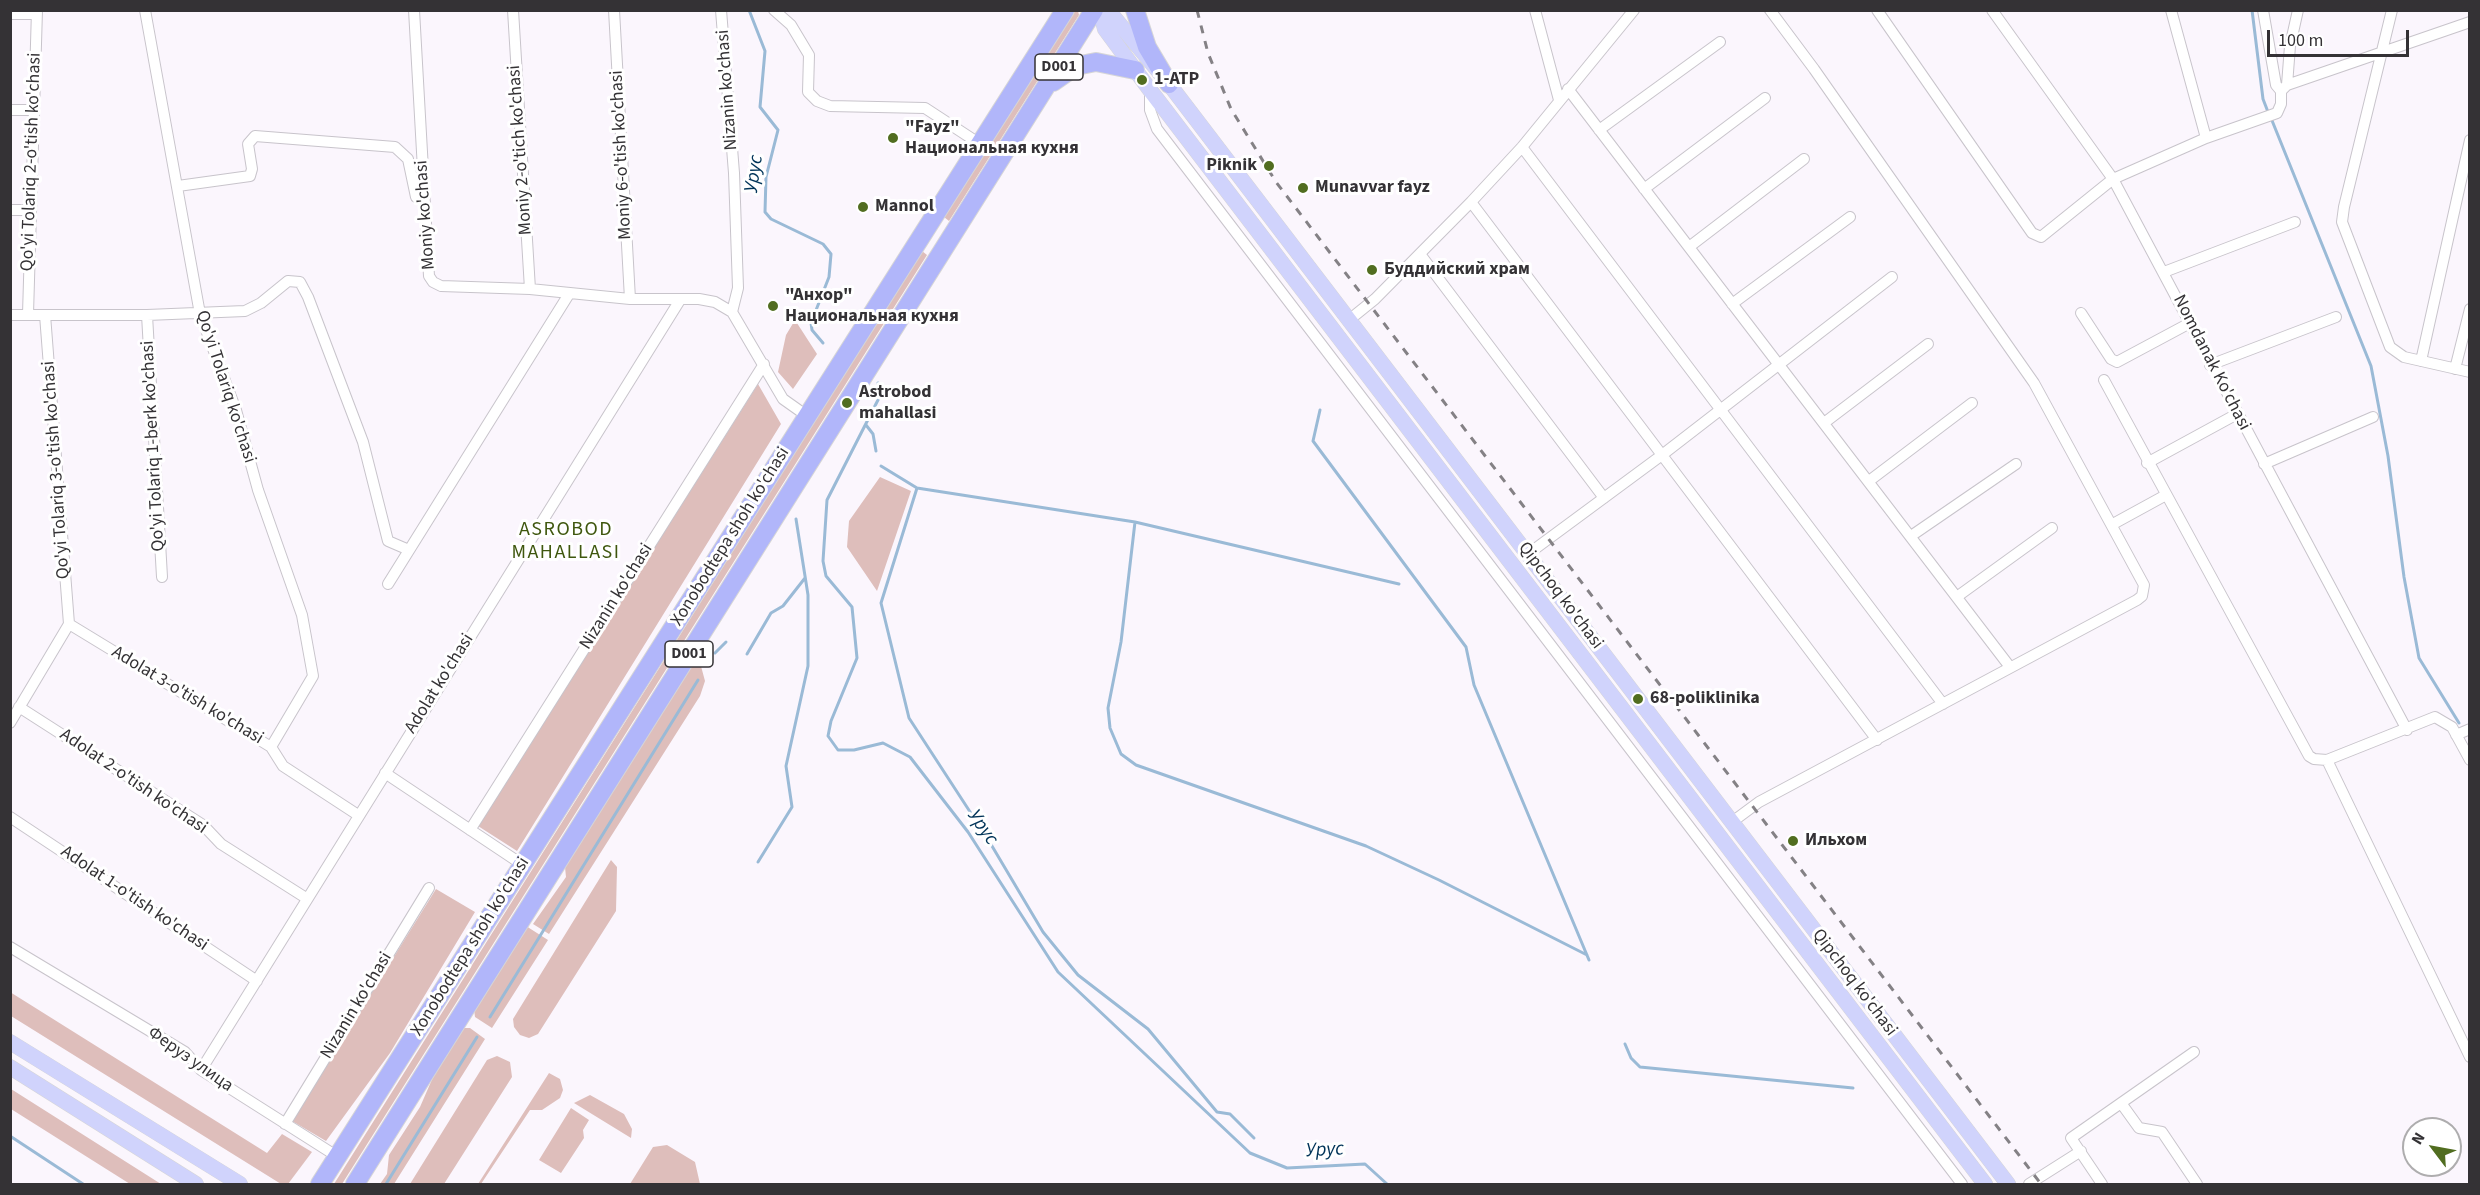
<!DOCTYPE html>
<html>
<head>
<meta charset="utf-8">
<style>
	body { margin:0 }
	#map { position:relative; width:2480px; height:1195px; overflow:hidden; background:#fbf6fd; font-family:"Source Sans 3",sans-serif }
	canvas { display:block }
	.frame { position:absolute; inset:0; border:12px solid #343235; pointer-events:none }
	.north { position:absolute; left:2402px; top:1117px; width:60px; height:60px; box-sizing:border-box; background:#fff; border:2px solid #aeadae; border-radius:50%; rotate:302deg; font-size:16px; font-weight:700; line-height:24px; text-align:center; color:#343235 }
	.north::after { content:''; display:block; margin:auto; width:21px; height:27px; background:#516d20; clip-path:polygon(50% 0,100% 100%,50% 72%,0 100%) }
	.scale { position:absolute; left:2267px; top:30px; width:142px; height:27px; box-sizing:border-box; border:3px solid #343235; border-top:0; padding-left:8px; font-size:18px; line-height:21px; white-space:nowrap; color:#343235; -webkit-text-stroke:4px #fff; paint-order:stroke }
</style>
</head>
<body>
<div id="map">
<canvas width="2480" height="1195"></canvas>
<div class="frame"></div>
<div class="north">N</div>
<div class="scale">100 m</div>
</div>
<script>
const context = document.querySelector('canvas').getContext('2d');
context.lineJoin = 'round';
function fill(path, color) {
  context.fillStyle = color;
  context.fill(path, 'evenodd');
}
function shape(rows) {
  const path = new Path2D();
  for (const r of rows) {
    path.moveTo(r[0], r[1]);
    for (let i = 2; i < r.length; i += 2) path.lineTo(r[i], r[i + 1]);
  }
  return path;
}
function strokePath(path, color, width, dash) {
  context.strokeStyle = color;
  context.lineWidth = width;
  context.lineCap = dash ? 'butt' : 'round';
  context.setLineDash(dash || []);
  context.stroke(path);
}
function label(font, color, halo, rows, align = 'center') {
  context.font = font + ' "Source Sans 3",sans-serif';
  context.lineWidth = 6;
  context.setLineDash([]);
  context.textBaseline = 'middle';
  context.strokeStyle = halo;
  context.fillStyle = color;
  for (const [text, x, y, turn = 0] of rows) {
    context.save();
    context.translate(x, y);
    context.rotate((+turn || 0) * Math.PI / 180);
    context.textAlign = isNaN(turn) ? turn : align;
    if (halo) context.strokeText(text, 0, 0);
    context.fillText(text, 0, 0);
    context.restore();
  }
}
fill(shape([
	[1074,11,1078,11,1079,15,949,221,944,217],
	[922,251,927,255,342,1184,334,1184],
	[795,320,817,354,793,389,778,372,786,335],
	[758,384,781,424,517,851,478,826],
	[880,477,911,491,877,591,847,547,849,521],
	[698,655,705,681,700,696,549,934,533,924,566,877,565,867],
	[611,860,617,867,616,911,538,1034,529,1038,520,1035,514,1027,513,1019],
	[436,889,475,912,390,1053,326,1141,292,1121],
	[526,926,548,940,492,1028,475,1017,474,1009],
	[10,992,267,1153,282,1134,312,1152,288,1184,281,1184,11,1016],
	[462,1028,470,1028,485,1039,394,1184,380,1184,387,1174,389,1155,420,1107,437,1068],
	[497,1056,510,1062,512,1077,444,1184,410,1184,487,1060],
	[549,1073,560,1079,563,1090,560,1098,542,1110,530,1110,481,1184,478,1184],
	[10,1089,11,1089,161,1184,130,1184,11,1109],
	[590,1095,624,1114,632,1129,631,1138,574,1103],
	[571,1108,589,1120,583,1130,584,1138,561,1173,539,1160],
	[667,1145,695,1162,700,1184,630,1184,653,1147]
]), '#debebb');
strokePath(shape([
	[749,10,765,51,760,107,778,130,766,177,765,212,771,219,823,244,831,254,829,277,811,323,812,330,823,343],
	[2252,10,2263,99,2268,112],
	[2271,118,2371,366,2388,456,2404,577,2419,658,2459,723],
	[878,383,880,396,827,500,823,561,826,576,852,607,857,658,831,721,828,736,838,750,854,750,883,743,910,757,968,832,1058,972,1250,1153,1287,1168,1365,1164,1387,1184],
	[1320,410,1313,441,1466,647,1474,685,1589,960],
	[866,425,873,434,876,451],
	[881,466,917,488,1135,522,1399,584],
	[917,488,881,603,909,718,989,841,1043,932,1078,975,1148,1029,1217,1112,1230,1114,1254,1138],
	[1135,522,1121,642,1108,708,1110,728,1121,754,1136,765,1366,846,1439,880,1587,955],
	[715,653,726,642],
	[747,654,771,613,783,606,805,578],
	[758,862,792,807,786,766,808,666,808,595,796,519],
	[490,1017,698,680],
	[1625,1044,1631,1058,1640,1067,1853,1088],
	[10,1136,83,1184],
	[386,1184,477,1037]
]), '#9abad6', 3);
const street = shape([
	[145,10,200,314,236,410,258,490,302,615,313,676,271,747],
	[414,10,429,276,433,282,441,286,530,289,630,299,699,299,715,302,732,312,783,399,807,416],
	[513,10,530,289],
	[614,10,630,299],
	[721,10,734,173,738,288,732,312],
	[774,10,791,25,809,55,808,92,817,101,830,106,925,108,980,144],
	[1535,10,1559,100],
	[1877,10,2032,233,2041,237,2113,179,2206,138,2277,113,2281,104,2281,91,2287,85,2470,22],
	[1992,10,2113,179,2407,730],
	[2171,10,2206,138],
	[2263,10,2276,85,2281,91],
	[2392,10,2344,207,2342,222,2390,347,2404,357,2470,372],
	[10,14,37,14],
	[2287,85,2290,46,2298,10],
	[1568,89,2010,667],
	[1150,90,1150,110,1157,129,1962,1184],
	[10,110,33,110],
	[1599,130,1720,42],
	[1522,147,1943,704],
	[178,186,250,176,252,169,248,144,255,136,395,147,408,159,416,197,425,202],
	[1644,189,1765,98],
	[1471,202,1877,740],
	[10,210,30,210],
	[1689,247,1804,159],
	[1420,254,1604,498],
	[2164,272,2295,222],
	[1732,304,1850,217],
	[2081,313,2111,359,2117,362,2188,324],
	[28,314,37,10],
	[10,315,147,315,245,311,261,303,288,281,300,282,308,297,363,442,388,541,409,550],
	[45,315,69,624],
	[147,315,162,577],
	[1349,320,1375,299,1471,202,1522,147,1634,10],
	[2421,361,2470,140],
	[2210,365,2336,317],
	[2455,369,2470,309],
	[2104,380,2309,756,2314,759,2327,760,2435,717,2452,727,2470,760],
	[1824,423,1928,344],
	[2147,463,2237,414],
	[2264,464,2373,417],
	[1869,481,1972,403],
	[2113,524,2166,495],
	[1911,536,2016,464],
	[1528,554,1662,455,1892,277],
	[388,584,569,294],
	[1958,596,2052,528],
	[69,624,271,747,283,766,358,815],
	[19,707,203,825,221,844,306,898],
	[10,723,69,624],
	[2456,735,2470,729],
	[2327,760,2470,1057],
	[385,773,523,865],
	[10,817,257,981],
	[1732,822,1759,802,2137,600,2142,596,2144,585,2034,383,1814,69,1770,10],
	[470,830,764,364],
	[10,947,185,1052,201,1070,338,1157],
	[201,1070,680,300],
	[2121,1103,2139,1128,2162,1132,2197,1184],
	[285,1124,429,888],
	[2029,1184,2081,1151],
	[2102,1184,2071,1138,2194,1052]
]);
const primary = shape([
	[1100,10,1105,29,1150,90,1985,1184],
	[1108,10,1169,84,2008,1184],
	[10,1042,240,1184],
	[10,1067,196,1184]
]);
const highway = shape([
	[1135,10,1147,47,1169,84],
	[1053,82,1076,66,1096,62,1135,70],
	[320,1184,1065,10],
	[355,1184,1094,10]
]);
strokePath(street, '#c8c4cb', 12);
strokePath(primary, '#d6d6d7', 16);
strokePath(highway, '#d6d6d7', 20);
strokePath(street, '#fff', 10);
strokePath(primary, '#d0d3fc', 15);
strokePath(highway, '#b1b6fa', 18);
strokePath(shape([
	[1197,10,1208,53,1231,109,1276,182,2041,1184]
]), '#848185', 3, [8, 8]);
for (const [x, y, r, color] of [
	[1142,80,6,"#516d20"],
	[893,138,6,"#516d20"],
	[1269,166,6,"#516d20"],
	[1303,188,6,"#516d20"],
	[863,207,6,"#516d20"],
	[1372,270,6,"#516d20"],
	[773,306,6,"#516d20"],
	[847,403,6,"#516d20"],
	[1638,699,6,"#516d20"],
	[1793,841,6,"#516d20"]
]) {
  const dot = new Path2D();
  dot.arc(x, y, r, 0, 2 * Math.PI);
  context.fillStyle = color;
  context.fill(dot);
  strokePath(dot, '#fff', 2);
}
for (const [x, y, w] of [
	[1059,67,48],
	[689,654,48]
]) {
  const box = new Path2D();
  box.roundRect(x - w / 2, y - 13, w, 26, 4.5);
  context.fillStyle = '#fff';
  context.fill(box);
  strokePath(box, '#343235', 1.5);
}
label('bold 16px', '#343235', null, [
	["D001",1059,67],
	["D001",689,654]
]);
label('bold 18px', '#343235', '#fff', [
	["1-ATP",1154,80],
	["\"Fayz\"",905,128],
	["Национальная кухня",905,149],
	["Piknik",1257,166,"right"],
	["Munavvar fayz",1315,188],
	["Mannol",875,207],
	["Буддийский храм",1384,270],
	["\"Анхор\"",785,296],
	["Национальная кухня",785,317],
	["Astrobod",859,393],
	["mahallasi",859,414],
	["68-poliklinika",1650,699],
	["Ильхом",1805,841]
], 'left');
label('18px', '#343235', '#fff', [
	["Nizanin ko'chasi",728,90,-94],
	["Moniy 2-o'tich ko'chasi",521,150,-94],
	["Moniy 6-o'tish ko'chasi",622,155,-93],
	["Qo'yi Tolariq 2-o'tish ko'chasi",32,162,-88],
	["Moniy ko'chasi",426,215,-94],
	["Nomdanak Ko'chasi",2211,363,63],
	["Qo'yi Tolariq ko'chasi",225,387,72],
	["Qo'yi Tolariq 1-berk ko'chasi",154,446,-93],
	["Qo'yi Tolariq 3-o'tish ko'chasi",57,470,-94],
	["Xonobodtepa shoh ko'chasi",731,537,-58],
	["Qipchoq ko'chasi",1560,596,53],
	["Nizanin ko'chasi",617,597,-58],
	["Adolat ko'chasi",440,684,-58],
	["Adolat 3-o'tish ko'chasi",187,696,31],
	["Adolat 2-o'tish ko'chasi",133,782,34],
	["Adolat 1-o'tish ko'chasi",134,899,34],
	["Xonobodtepa shoh ko'chasi",471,947,-58],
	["Qipchoq ko'chasi",1854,983,53],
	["Nizanin ko'chasi",357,1006,-59],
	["Феруз улица",190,1060,35]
]);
label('italic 20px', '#003358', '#fff', [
	["Урус",755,174,-82],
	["Урус",982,828,55],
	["Урус",1325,1151,-3]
]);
context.letterSpacing = '1.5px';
label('20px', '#3f570e', '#fff', [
	["ASROBOD",566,531],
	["MAHALLASI",566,554]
]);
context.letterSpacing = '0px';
</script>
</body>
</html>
